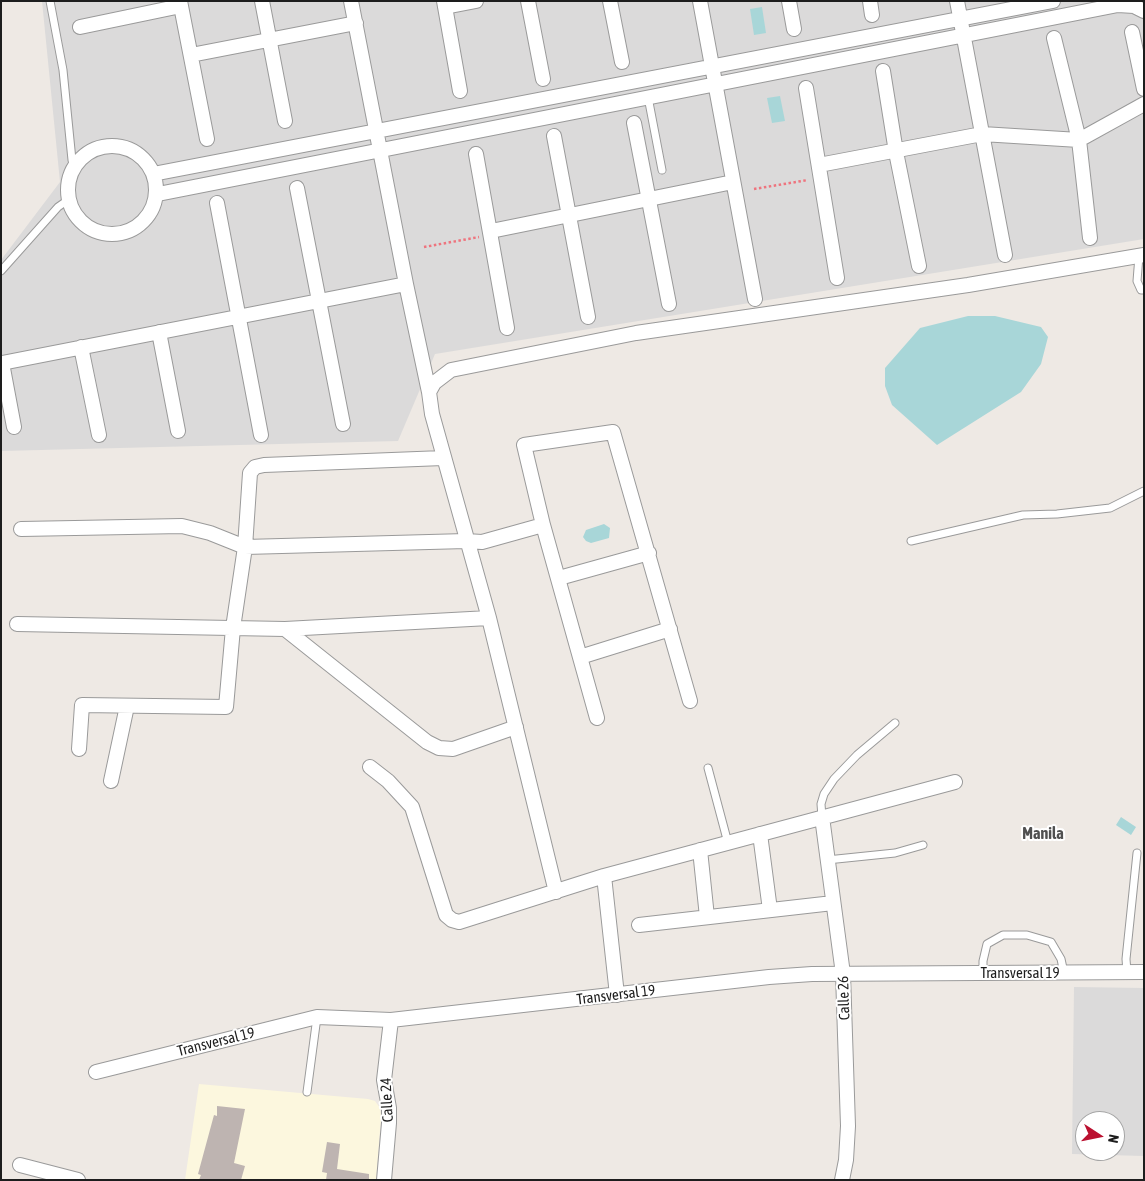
<!DOCTYPE html>
<html>
<head>
<meta charset="utf-8">
<style>
	body { margin:0 }
	#map { position:relative; width:1145px; height:1181px; overflow:hidden; background:#eee9e4; font-family:"Asap Condensed",sans-serif }
	canvas { display:block }
	.frame { position:absolute; inset:0; border:2px solid #1d1d1d; pointer-events:none }
	.north { position:absolute; left:1075px; top:1111px; width:50px; height:50px; box-sizing:border-box; background:#fff; border:1px solid #a5a5a5; border-radius:50%; rotate:101deg; font-size:14px; font-weight:700; line-height:20px; text-align:center; color:#1d1d1d }
	.north::after { content:''; display:block; margin:auto; width:18px; height:22px; background:#bb1030; clip-path:polygon(50% 0,100% 100%,50% 72%,0 100%) }
</style>
</head>
<body>
<div id="map">
<canvas width="1145" height="1181"></canvas>
<div class="frame"></div>
<div class="north">N</div>
</div>
<script>
const context = document.querySelector('canvas').getContext('2d');
context.lineJoin = 'round';
function fill(path, color) {
  context.fillStyle = color;
  context.fill(path, 'evenodd');
}
function shape(rows) {
  const path = new Path2D();
  for (const r of rows) {
    if (r.length === 3) {
      path.moveTo(r[0] + r[2], r[1]);
      path.arc(r[0], r[1], r[2], 0, 2 * Math.PI);
      continue;
    }
    path.moveTo(r[0], r[1]);
    for (let i = 2; i < r.length; i += 2) path.lineTo(r[i], r[i + 1]);
  }
  return path;
}
function strokePath(path, color, width, dash) {
  context.strokeStyle = color;
  context.lineWidth = width;
  context.lineCap = dash ? 'butt' : 'round';
  context.setLineDash(dash || []);
  context.stroke(path);
}
function label(font, color, halo, rows, align = 'center') {
  context.font = font + ' "Asap Condensed",sans-serif';
  context.lineWidth = 4;
  context.setLineDash([]);
  context.textBaseline = 'middle';
  context.strokeStyle = halo;
  context.fillStyle = color;
  for (const [text, x, y, turn = 0] of rows) {
    context.save();
    context.translate(x, y);
    context.rotate((+turn || 0) * Math.PI / 180);
    context.textAlign = isNaN(turn) ? turn : align;
    if (halo) context.strokeText(text, 0, 0);
    context.fillText(text, 0, 0);
    context.restore();
  }
}
fill(shape([
	[42,1,1144,1,1144,239,435,354,398,441,1,451,1,260,60,182],
	[1074,987,1144,988,1144,1156,1072,1154],
	[1085,1121,1115,1121,1115,1151,1085,1151]
]), '#dbdada');
fill(shape([
	[199,1084,368,1099,375,1101,380,1108,381,1118,376,1180,185,1180]
]), '#fcf7de');
fill(shape([
	[762,7,766,33,754,35,750,9],
	[780,96,785,121,772,123,767,98],
	[968,316,995,316,1041,327,1048,337,1041,364,1021,392,937,445,892,405,885,386,885,368,920,328],
	[604,524,610,528,609,538,591,543,586,541,583,537,586,530],
	[1121,817,1136,827,1131,835,1116,825]
]), '#a8d6d8');
fill(shape([
	[217,1106,245,1109,234,1163,245,1166,241,1180,199,1180,201,1175,198,1174,214,1115,217,1116],
	[327,1142,340,1144,337,1169,369,1174,369,1180,326,1180,327,1173,322,1172]
]), '#beb4b1');
const service = shape([
	[50,1,63,70,72,160,74,167],
	[648,97,662,170],
	[1139,256,1137,281,1141,290,1144,290],
	[1,271,58,207,68,200],
	[911,541,1023,515,1057,514,1110,508,1144,491],
	[708,768,728,843],
	[822,817,821,804,824,794,834,779,857,755,895,723],
	[827,860,895,853,923,845],
	[1127,972,1126,959,1137,853],
	[983,973,983,961,987,944,1003,935,1027,935,1051,942,1061,959,1064,973],
	[307,1092,317,1017]
]);
const minor = shape([
	[180,1,207,139],
	[262,1,285,121],
	[351,1,406,284,429,392,432,414,489,618,556,892],
	[444,1,460,91],
	[528,1,543,79],
	[610,1,622,62],
	[700,1,755,299],
	[789,1,794,29],
	[870,1,872,15],
	[957,1,1005,255],
	[445,7,476,1],
	[80,27,181,6],
	[1132,32,1144,89],
	[1054,38,1079,140,1090,238],
	[191,55,356,23],
	[883,71,896,152,919,266],
	[806,88,837,278],
	[634,123,669,304],
	[554,136,588,317],
	[112,190,44],
	[476,154,507,328],
	[819,165,982,134,1079,140,1144,104],
	[153,174,1053,1],
	[297,188,343,424],
	[158,194,1118,5,1134,6,1144,11],
	[217,203,261,435],
	[491,231,733,182],
	[159,332,178,431],
	[81,347,99,435],
	[429,392,434,383,451,370,636,333,968,285,1144,255],
	[14,427,2,363,406,284],
	[21,529,182,526,210,533,245,547,466,541,482,542,543,525],
	[559,578,649,553],
	[17,624,285,629,489,618],
	[285,629,427,742,439,748,453,749,516,727],
	[580,657,670,629],
	[597,718,543,525,524,445,613,432,690,701],
	[79,749,82,705,226,707,233,628,245,547,250,473,255,467,264,465,443,458],
	[370,767,388,781,412,807,446,915,452,920,459,922,604,876,955,782],
	[111,781,127,706],
	[822,817,843,974,848,1126,846,1160,842,1180],
	[760,834,770,910],
	[700,850,707,917],
	[604,876,617,995],
	[639,925,833,903],
	[96,1072,317,1017,391,1020,769,977,812,974,1144,972],
	[20,1165,78,1180],
	[384,1180,389,1123,389,1108,384,1080,391,1020]
]);
strokePath(service, '#9a9a9a', 9);
strokePath(minor, '#9a9a9a', 16);
strokePath(shape([
	[754,189,808,180],
	[424,247,479,237]
]), '#ee747e', 2.5, [2.5, 2.5]);
strokePath(service, '#fff', 7);
strokePath(minor, '#fff', 14);
label('15px', '#1d1d1d', '#fff', [
	["Transversal 19",1020,973],
	["Transversal 19",616,995,-7],
	["Calle 26",844,998,-92],
	["Transversal 19",216,1042,-14],
	["Calle 24",387,1100,-93]
]);
label('bold 16px', '#505050', '#fff', [
	["Manila",1043,834]
]);
</script>
</body>
</html>
